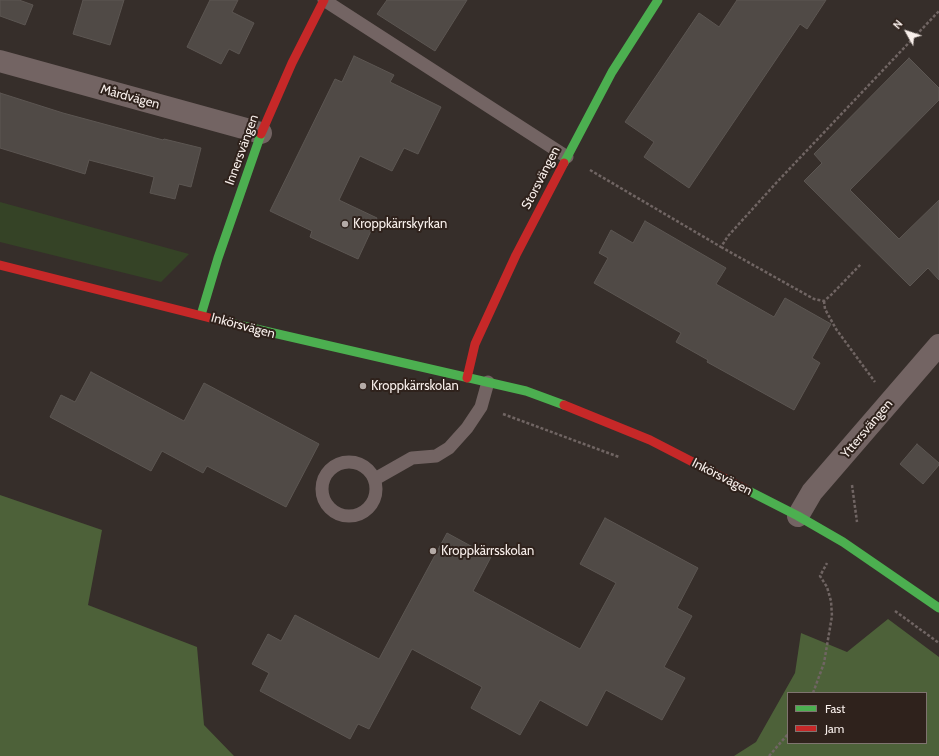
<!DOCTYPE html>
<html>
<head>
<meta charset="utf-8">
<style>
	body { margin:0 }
	#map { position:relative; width:939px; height:756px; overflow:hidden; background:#362e2a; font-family:Cabin,sans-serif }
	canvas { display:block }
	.legend { position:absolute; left:787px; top:692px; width:140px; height:52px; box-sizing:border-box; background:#2f221c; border:1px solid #7f746f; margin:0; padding:5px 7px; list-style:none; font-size:12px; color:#f8efeb }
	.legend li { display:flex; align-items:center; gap:8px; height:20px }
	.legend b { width:20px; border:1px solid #7f746f }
	.north { position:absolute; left:887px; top:12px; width:40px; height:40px; -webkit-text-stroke:3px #2f221c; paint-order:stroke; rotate:310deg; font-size:11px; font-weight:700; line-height:16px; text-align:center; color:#f8efeb }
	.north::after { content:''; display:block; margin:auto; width:14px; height:18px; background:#f8efeb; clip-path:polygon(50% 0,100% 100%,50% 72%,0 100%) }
</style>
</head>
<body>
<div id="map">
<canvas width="939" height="756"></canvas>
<ul class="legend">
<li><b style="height:5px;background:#4caf50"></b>Fast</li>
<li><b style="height:5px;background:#c62828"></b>Jam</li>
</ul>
<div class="north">N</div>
</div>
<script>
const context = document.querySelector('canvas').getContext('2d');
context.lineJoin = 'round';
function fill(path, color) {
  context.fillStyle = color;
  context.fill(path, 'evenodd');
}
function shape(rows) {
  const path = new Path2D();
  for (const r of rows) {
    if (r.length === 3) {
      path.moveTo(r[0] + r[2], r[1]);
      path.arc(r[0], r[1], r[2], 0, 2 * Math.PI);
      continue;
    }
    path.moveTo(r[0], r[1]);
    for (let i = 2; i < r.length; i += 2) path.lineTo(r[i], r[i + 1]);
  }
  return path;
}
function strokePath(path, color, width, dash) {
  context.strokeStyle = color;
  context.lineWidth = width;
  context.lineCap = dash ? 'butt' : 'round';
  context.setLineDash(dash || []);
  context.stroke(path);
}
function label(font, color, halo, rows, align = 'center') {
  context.font = font + ' Cabin,sans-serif';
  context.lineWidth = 4;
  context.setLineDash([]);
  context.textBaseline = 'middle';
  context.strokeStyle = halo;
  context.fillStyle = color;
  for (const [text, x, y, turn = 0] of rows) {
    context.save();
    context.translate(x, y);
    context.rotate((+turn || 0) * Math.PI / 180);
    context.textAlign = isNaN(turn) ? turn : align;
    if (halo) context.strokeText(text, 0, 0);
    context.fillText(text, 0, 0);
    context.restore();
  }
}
fill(shape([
	[0,202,189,254,161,282,0,242]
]), '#354326');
fill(shape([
	[0,495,102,530,88,605,197,647,204,725,234,756,0,756],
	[888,619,939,657,939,756,734,756,756,742,795,673,801,633,847,652],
	[788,693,926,693,926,743,788,743]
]), '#4d6139');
const building = shape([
	[0,0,19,0,33,5,25,25,0,16,0,0],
	[83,0,124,0,110,45,73,34,83,0],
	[210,0,238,0,232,12,254,23,239,54,229,49,221,64,187,47,210,0],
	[387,0,467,0,435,51,377,14,387,0],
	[737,0,826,0,807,29,800,24,689,188,644,157,654,142,625,122,699,13,719,27,737,0],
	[354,56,394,75,390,82,441,107,418,154,404,148,392,171,360,156,339,200,377,218,358,259,310,237,312,231,270,211,335,79,342,82,354,56],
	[909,58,939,88,939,100,850,190,899,239,939,200,939,280,928,268,910,286,804,181,822,163,814,154,909,58],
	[0,93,63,113,163,140,164,139,201,148,191,187,179,184,175,199,150,193,154,177,89,160,85,174,0,148,0,93],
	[645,221,726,268,716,284,774,317,785,298,831,324,812,358,820,363,794,410,707,362,708,360,676,342,681,333,594,283,608,258,599,253,611,230,633,243,645,221],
	[91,372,184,421,204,383,319,444,286,507,207,466,203,473,162,451,151,471,50,417,61,395,75,402,91,372],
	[917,444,939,463,939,465,923,484,900,464,917,444],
	[605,518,698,568,677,608,692,616,664,667,685,678,662,720,606,690,587,726,540,700,520,735,471,708,482,687,412,649,369,729,358,724,350,739,260,691,269,673,252,664,268,634,281,641,295,615,379,659,447,533,491,557,473,591,580,649,616,583,580,564,605,518]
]);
fill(building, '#504a46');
strokePath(building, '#5c5652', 1);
strokePath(shape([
	[590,170,721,247,728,236,777,182,939,11],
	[721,247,814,299,824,301,831,295,861,264],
	[824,301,825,309,836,329,875,382],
	[503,414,619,457],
	[852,485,857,522],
	[895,611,939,643],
	[813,693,824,663,832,616,831,601,827,587,820,576,827,563],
	[769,756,788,734]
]), '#706563', 2.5, [3, 2]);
strokePath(shape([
	[324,0,567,157],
	[349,489,27],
	[375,479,412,458,436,456,449,448,467,428,481,407,488,382]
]), '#736463', 13);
strokePath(shape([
	[0,61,261,133],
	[798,516,812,492,939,345]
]), '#736463', 22);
strokePath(shape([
	[564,163,612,72,658,0],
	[201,315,218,258,261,134],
	[230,323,526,391,564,405],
	[747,490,798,516,843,542,939,608]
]), '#4caf50', 9);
strokePath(shape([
	[261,134,292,63,324,0],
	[0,265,230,323],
	[467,378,475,344,516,255,564,163],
	[564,405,650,440,747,490]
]), '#c62828', 9);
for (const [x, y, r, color] of [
	[345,224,4,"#b4aba7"],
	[363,386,4,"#b4aba7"],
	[433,551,4,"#b4aba7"]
]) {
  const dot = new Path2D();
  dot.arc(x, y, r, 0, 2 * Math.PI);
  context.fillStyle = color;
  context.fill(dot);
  strokePath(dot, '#2f221c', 1.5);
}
label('13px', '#f8efeb', '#2f221c', [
	["Mårdvägen",130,97,15],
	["Innersvängen",242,150,-70],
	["Storsvängen",541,178,-63],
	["Inkörsvägen",243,326,15],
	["Yttersvängen",867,429,-50],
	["Inkörsvägen",722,477,27]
]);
label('13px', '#f8efeb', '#2f221c', [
	["Kroppkärrskyrkan",353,224],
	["Kroppkärrskolan",371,386],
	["Kroppkärrsskolan",441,551]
], 'left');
</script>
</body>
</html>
